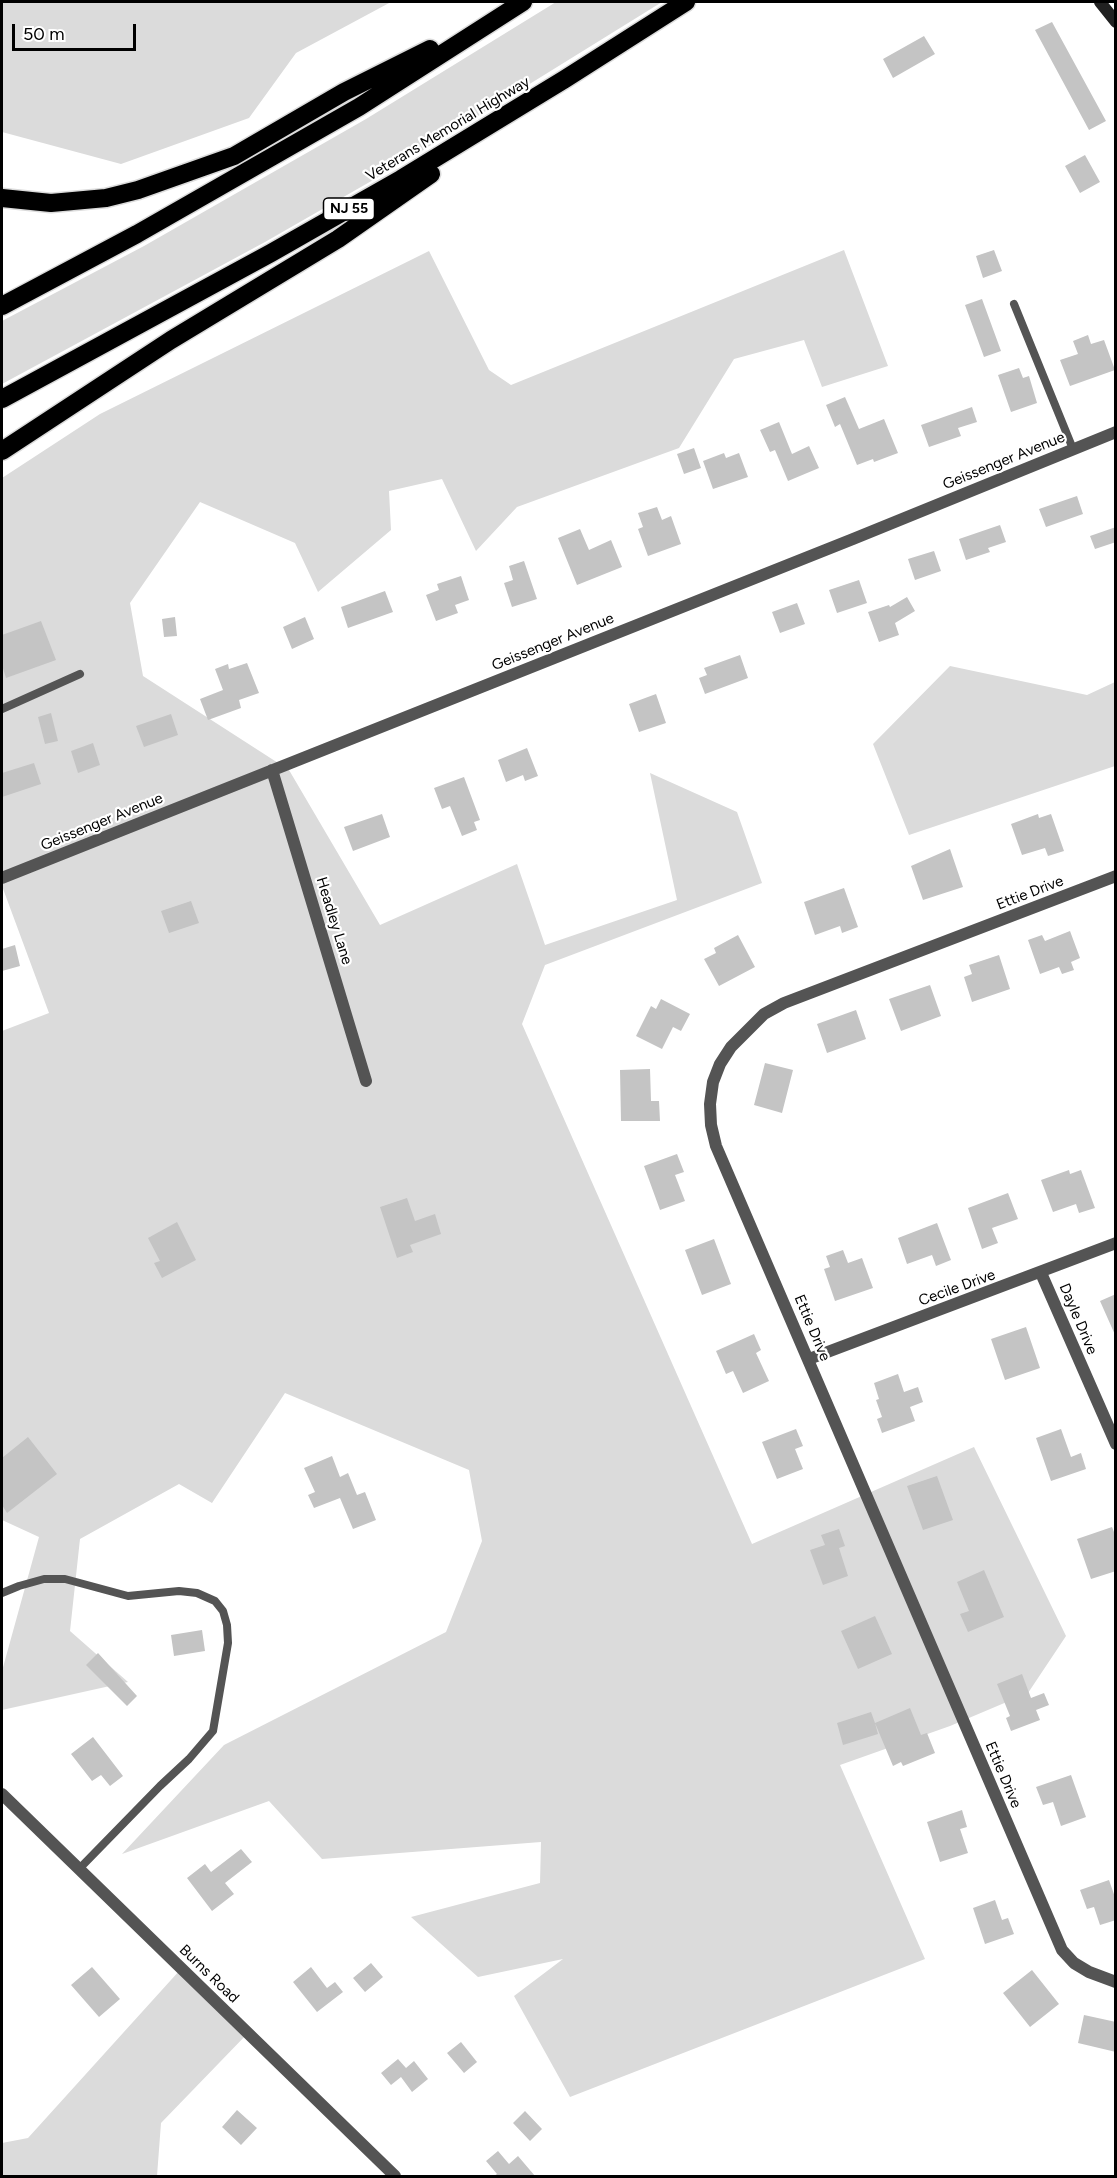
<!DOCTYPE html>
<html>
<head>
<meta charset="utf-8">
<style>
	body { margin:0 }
	#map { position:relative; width:1117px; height:2178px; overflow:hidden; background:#fff; font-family:Figtree,sans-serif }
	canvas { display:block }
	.frame { position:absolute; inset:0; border:3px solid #000; pointer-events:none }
	.scale { position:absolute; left:12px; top:24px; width:124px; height:27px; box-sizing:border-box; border:3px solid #000; border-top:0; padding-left:8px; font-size:18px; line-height:21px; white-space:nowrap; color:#000; -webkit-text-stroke:4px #fff; paint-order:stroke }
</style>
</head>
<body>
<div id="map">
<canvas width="1117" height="2178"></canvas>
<div class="frame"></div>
<div class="scale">50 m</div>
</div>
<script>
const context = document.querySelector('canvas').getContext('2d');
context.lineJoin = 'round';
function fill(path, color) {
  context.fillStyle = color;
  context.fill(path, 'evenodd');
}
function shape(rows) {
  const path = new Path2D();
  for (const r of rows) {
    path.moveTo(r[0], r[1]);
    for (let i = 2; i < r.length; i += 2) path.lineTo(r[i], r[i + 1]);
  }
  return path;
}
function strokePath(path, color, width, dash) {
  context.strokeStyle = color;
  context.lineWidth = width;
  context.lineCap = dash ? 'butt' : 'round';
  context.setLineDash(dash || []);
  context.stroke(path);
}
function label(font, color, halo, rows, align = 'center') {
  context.font = font + ' Figtree,sans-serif';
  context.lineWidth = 4.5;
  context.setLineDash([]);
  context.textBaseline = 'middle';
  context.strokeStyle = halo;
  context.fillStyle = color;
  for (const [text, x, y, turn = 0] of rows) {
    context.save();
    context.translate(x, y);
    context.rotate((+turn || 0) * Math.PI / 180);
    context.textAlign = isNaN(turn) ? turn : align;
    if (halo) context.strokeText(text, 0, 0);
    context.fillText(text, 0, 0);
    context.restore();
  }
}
fill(shape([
	[2,2,391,2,296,53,249,118,121,164,2,132],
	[556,2,662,2,394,168,265,242,2,384,2,321,144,246,366,119],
	[844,250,888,366,822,387,804,340,734,359,679,448,517,507,476,551,442,479,389,491,391,530,318,592,295,543,200,502,130,603,143,676,289,770,380,925,517,864,545,945,677,900,650,773,737,812,762,883,545,965,522,1024,752,1544,974,1447,1066,1636,1028,1693,950,1726,840,1765,925,1959,570,2097,514,1996,563,1959,478,1977,411,1917,540,1883,541,1842,322,1859,269,1801,122,1854,224,1745,446,1632,482,1541,469,1470,285,1393,212,1503,179,1484,80,1539,70,1631,128,1682,2,1710,2,1671,39,1537,2,1520,2,1031,49,1013,2,886,2,478,100,414,429,251,489,370,511,385],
	[950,666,1087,695,1115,682,1115,766,909,835,873,744],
	[180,1970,249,2032,161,2123,157,2176,2,2176,2,2143,28,2138]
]), '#dbdbdb');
fill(shape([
	[1052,22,1106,121,1089,130,1035,30],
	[924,36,935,54,893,78,883,59],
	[1085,155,1100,182,1080,193,1065,166],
	[994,250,1002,271,983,278,976,256],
	[982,299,1001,351,984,357,965,305],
	[1088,335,1091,344,1104,340,1115,370,1070,386,1060,360,1078,354,1073,341],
	[1019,368,1023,378,1029,376,1037,403,1011,412,998,375],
	[845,397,859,429,884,419,898,453,874,462,873,459,857,465,840,424,835,427,826,405],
	[972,407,977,422,958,428,961,436,929,447,921,425],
	[779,422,792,454,809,446,819,468,788,481,775,450,770,452,760,430],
	[694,448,701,468,684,474,677,454],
	[724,453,726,458,739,453,748,477,713,489,703,461],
	[1077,496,1083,514,1046,527,1039,509],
	[657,507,662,520,671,516,681,544,648,556,638,529,643,527,638,513],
	[1000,525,1006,542,988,548,990,552,966,560,959,539],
	[1116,527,1116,542,1095,549,1090,536],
	[580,529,589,550,611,540,622,567,577,585,558,538],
	[934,551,941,571,915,580,908,559],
	[524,561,537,599,512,607,504,583,513,580,509,566],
	[461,576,469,600,455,605,458,613,436,621,426,595,439,590,437,584],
	[859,580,867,603,837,613,829,590],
	[385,591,393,612,348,628,341,607],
	[907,597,915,611,895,623,899,635,879,642,868,612,889,605,890,607],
	[797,603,805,624,780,633,772,612],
	[175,617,177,636,164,637,162,619],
	[305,617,314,639,292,649,283,627],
	[41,621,56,660,6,678,2,665,2,635],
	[740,655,748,678,705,694,699,678,707,675,704,668],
	[247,663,259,693,239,700,241,708,208,720,200,699,223,690,215,669,228,664,229,669],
	[656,694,666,723,639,732,629,704],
	[51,713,58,741,45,744,38,717],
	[171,714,178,735,144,747,136,726],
	[93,743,100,765,78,773,71,751],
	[527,748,538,776,525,781,523,775,506,782,498,760],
	[34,763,41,784,2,797,2,773],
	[464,777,480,820,474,822,477,830,462,836,450,806,442,809,434,788],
	[382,814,390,837,353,851,344,827],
	[1038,814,1039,818,1051,814,1064,851,1048,856,1045,848,1022,855,1011,824],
	[950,849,963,887,923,900,911,866],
	[844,888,858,927,842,933,840,926,815,935,804,902],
	[191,901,199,923,169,933,161,911],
	[1070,931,1080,958,1071,962,1074,970,1062,974,1059,967,1040,974,1028,940,1042,935,1045,941],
	[738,935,755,967,719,986,704,959,716,953,714,948],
	[15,945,20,966,2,971,2,949],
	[999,955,1010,989,972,1002,964,977,972,974,969,965],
	[930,985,941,1016,901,1031,889,999],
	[661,999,690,1014,681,1031,673,1027,662,1049,636,1036,651,1006,656,1009],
	[856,1010,866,1039,827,1053,817,1024],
	[765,1063,793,1070,782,1113,754,1105],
	[650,1069,651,1101,659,1101,660,1121,621,1121,620,1070],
	[677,1154,684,1172,675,1175,685,1201,660,1210,644,1166],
	[1069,1170,1070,1174,1081,1170,1095,1208,1079,1213,1076,1204,1053,1212,1041,1180],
	[1008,1193,1018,1219,992,1228,998,1243,982,1249,968,1208],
	[407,1198,415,1221,435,1214,441,1234,410,1245,413,1252,397,1258,380,1207],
	[177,1222,196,1260,162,1278,154,1263,160,1261,148,1238],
	[937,1223,951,1260,936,1266,932,1255,907,1264,898,1238],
	[714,1239,731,1284,702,1295,685,1250],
	[843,1250,848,1263,862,1258,873,1288,835,1301,824,1269,830,1267,826,1256],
	[1116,1294,1116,1337,1100,1301],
	[1026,1327,1040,1368,1005,1380,991,1339],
	[754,1334,761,1350,756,1353,769,1381,743,1393,733,1371,726,1374,716,1351],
	[898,1374,904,1392,918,1387,923,1402,910,1407,915,1421,882,1433,877,1419,882,1417,876,1400,879,1399,874,1383],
	[796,1429,803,1446,795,1449,803,1469,777,1479,762,1442],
	[1061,1429,1071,1457,1081,1453,1086,1469,1051,1481,1036,1438],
	[28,1437,57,1474,7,1513,2,1505,2,1458],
	[332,1456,340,1477,348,1473,357,1495,365,1492,376,1520,353,1529,340,1498,314,1508,308,1495,315,1492,304,1468],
	[937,1476,953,1520,923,1530,907,1486],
	[1112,1527,1116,1537,1116,1571,1091,1579,1077,1539],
	[839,1529,845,1546,839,1548,848,1576,823,1585,810,1550,825,1545,821,1535],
	[984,1570,1004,1617,968,1632,960,1614,969,1611,957,1582],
	[875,1616,892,1654,858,1669,841,1631],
	[202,1630,205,1651,174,1656,171,1635],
	[98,1653,137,1696,127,1706,86,1665],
	[1022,1674,1031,1698,1044,1693,1049,1705,1036,1710,1040,1720,1011,1731,1006,1718,1010,1716,997,1684],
	[910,1708,921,1735,927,1733,935,1753,903,1766,901,1762,893,1766,875,1723,878,1734,843,1745,837,1723,871,1712,875,1723],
	[93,1737,123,1776,110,1786,101,1775,92,1781,71,1754],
	[1071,1775,1086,1817,1061,1826,1053,1802,1043,1805,1036,1787],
	[962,1810,967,1827,960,1829,968,1853,940,1862,927,1822],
	[241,1849,252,1862,225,1883,234,1894,212,1911,187,1878,205,1864,211,1872],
	[1109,1880,1116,1900,1116,1920,1100,1925,1094,1907,1087,1909,1080,1890],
	[995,1900,1002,1920,1008,1918,1014,1934,985,1944,973,1908],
	[371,1963,383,1977,365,1992,353,1978],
	[92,1967,120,1999,99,2017,71,1985],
	[311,1967,327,1988,335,1982,343,1992,317,2012,293,1982],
	[1032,1970,1059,2004,1030,2027,1003,1993],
	[1084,2015,1116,2022,1116,2052,1078,2043],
	[461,2042,477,2062,464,2073,447,2053],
	[398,2059,406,2068,414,2061,428,2079,412,2092,401,2077,391,2085,381,2073],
	[237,2110,257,2128,241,2145,222,2127],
	[525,2111,542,2129,530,2141,513,2123],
	[498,2151,509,2164,518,2156,535,2176,494,2176,497,2174,486,2161]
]), '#c4c4c4');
const highway = shape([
	[2,198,51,203,106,198,138,190,234,156,344,92,430,49],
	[2,306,137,234,359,107,523,2],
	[2,399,271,253,401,179,565,79,686,2],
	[2,451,171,340,338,239,431,174]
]);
strokePath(highway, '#dbdbdb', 21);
strokePath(shape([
	[1014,304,1073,449],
	[2,709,80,674],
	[2,1593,19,1586,44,1579,65,1579,128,1596,179,1591,197,1593,215,1601,223,1611,227,1625,228,1643,213,1731,189,1759,160,1786,79,1869]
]), '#545454', 8);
strokePath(shape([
	[272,770,366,1081],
	[1116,876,784,1003,764,1014,731,1047,720,1064,713,1082,710,1104,711,1125,716,1146,1062,1950,1074,1963,1089,1972,1116,1982],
	[2,878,853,539,1116,432],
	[1041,1273,1116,1444],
	[809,1359,1116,1243],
	[2,1794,395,2176]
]), '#545454', 12);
strokePath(shape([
	[1100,2,1116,22]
]), '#212121', 12);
strokePath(highway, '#000', 18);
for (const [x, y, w] of [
	[349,209,51]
]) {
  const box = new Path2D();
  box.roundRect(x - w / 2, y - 11, w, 22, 4.5);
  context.fillStyle = '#fff';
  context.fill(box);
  strokePath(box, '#000', 1.5);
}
label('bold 14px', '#000', null, [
	["NJ 55",349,209]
]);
label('15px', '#000', '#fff', [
	["Veterans Memorial Highway",448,129,-31],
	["Geissenger Avenue",1004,461,-22],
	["Geissenger Avenue",553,642,-22],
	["Geissenger Avenue",102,822,-22],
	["Ettie Drive",1030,893,-21],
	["Headley Lane",334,921,73],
	["Cecile Drive",957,1288,-20],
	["Dayle Drive",1078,1319,67],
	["Ettie Drive",812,1328,67],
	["Ettie Drive",1003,1775,67],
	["Burns Road",209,1974,44]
]);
</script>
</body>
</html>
